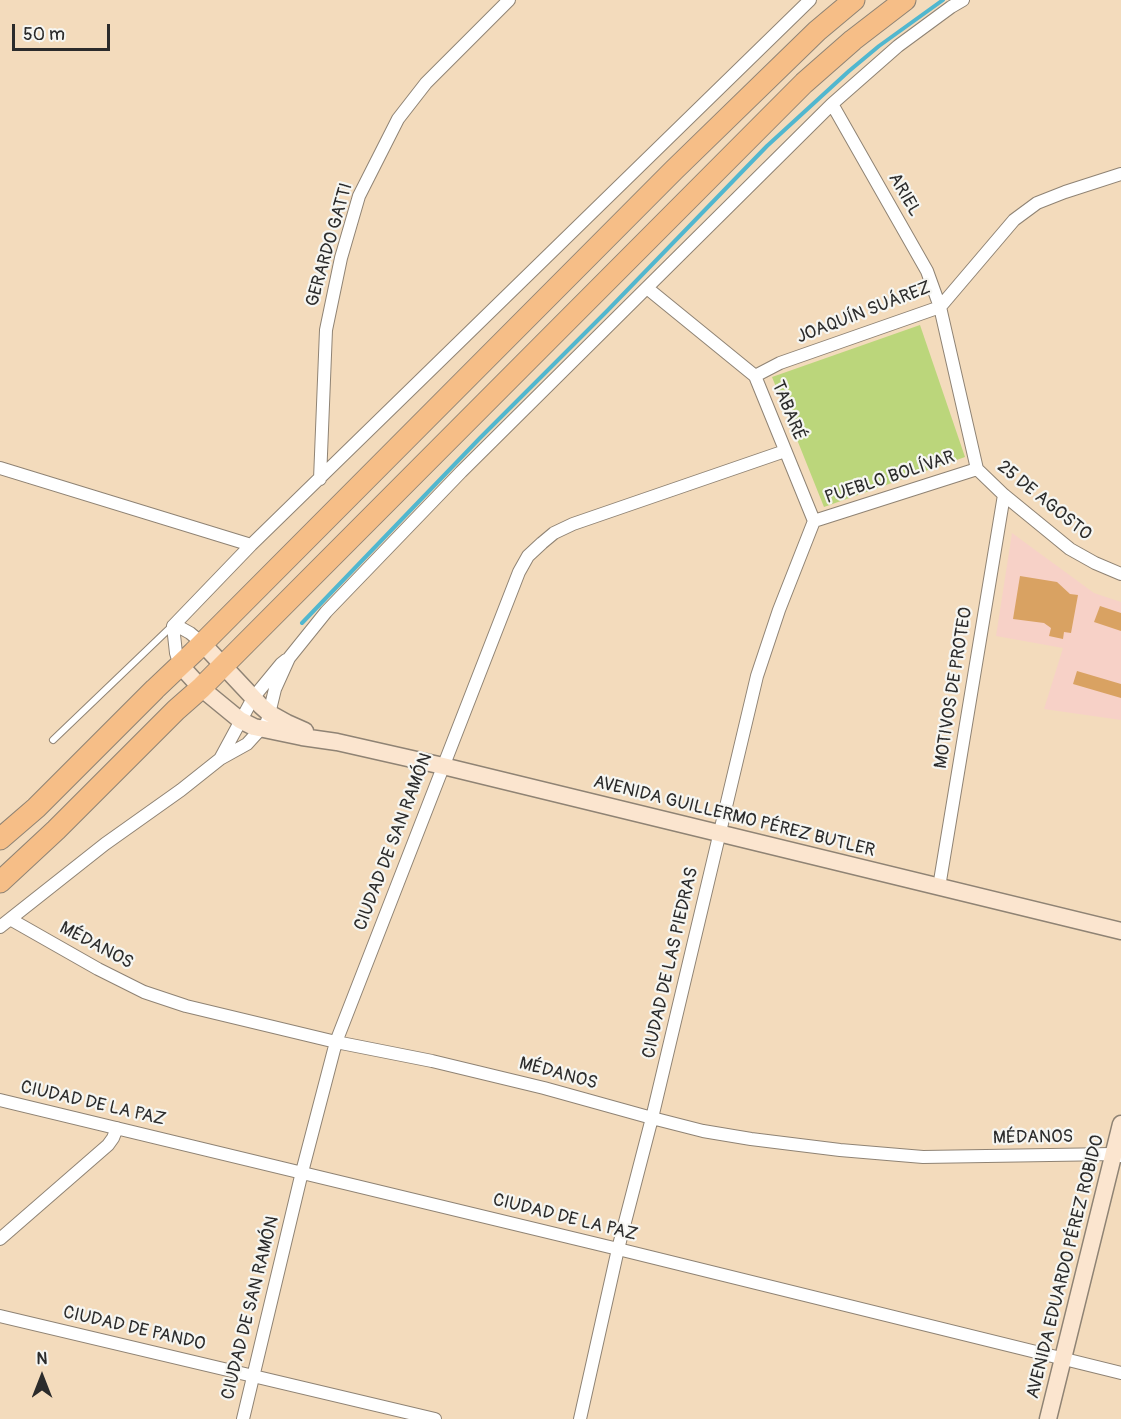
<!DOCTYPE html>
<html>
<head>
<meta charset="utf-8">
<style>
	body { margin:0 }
	#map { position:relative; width:1121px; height:1419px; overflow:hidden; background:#f3dbbc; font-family:Pangolin,sans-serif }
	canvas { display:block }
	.north { position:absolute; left:12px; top:1347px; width:60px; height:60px; -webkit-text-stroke:4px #f6f6f2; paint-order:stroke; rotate:0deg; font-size:16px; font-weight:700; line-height:24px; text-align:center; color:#2b2b2b }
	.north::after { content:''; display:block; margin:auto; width:21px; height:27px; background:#2b2b2b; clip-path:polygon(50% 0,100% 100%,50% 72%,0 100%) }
	.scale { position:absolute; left:12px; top:24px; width:98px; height:27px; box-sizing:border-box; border:3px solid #2b2b2b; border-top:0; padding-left:8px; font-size:18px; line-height:21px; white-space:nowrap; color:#2b2b2b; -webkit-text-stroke:4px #f6f6f2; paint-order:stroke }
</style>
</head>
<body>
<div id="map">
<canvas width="1121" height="1419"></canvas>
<div class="north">N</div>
<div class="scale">50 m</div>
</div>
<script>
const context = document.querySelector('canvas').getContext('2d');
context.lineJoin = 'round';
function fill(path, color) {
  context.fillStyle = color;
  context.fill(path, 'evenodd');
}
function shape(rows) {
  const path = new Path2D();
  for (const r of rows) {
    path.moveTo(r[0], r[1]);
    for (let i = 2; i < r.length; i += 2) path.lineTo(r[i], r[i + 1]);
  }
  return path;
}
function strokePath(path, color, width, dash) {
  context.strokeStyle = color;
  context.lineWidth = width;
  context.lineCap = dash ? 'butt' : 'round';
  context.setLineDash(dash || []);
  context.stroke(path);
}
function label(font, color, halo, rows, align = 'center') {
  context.font = font + ' Pangolin,sans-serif';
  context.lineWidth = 4.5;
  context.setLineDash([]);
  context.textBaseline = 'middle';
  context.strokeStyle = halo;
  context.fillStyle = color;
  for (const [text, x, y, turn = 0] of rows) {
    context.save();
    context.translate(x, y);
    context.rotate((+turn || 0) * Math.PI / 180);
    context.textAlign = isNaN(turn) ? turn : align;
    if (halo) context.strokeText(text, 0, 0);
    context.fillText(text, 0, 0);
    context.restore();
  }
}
fill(shape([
	[1012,533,1094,593,1121,602,1121,720,1044,709,1063,648,996,636]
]), '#f7d1c7');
fill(shape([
	[920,325,965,457,824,507,772,377]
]), '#bbd67b');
strokePath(shape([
	[302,623,480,438,607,311,767,146,849,71,879,46,943,0]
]), '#51b7cf', 4);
fill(shape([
	[1020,576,1057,582,1070,594,1078,595,1071,633,1064,632,1063,639,1049,636,1051,628,1044,623,1013,619],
	[1100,606,1121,613,1121,631,1094,622],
	[1077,671,1121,684,1121,698,1073,684]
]), '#d9a262');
const lane = shape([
	[53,740,172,626]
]);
const street = shape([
	[832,104,927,271,940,307,977,469],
	[647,288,755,376,814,521],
	[755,376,780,363,940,307,1014,220,1037,203,1065,192,1121,174],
	[0,468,251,545],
	[977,469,1004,495,1070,549,1095,563,1121,574],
	[320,479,326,330,341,258,359,196,398,119,426,83,509,0],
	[814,521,977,469],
	[173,626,181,628,190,633,202,643],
	[180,665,176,653,173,626,251,545,810,0],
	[220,759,253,698,281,664,286,660],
	[939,887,1004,495],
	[10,919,98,969,144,992,186,1006,336,1042,432,1061,544,1088,652,1118,703,1131,751,1139,840,1150,923,1157,1113,1154,1120,1156],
	[0,927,105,844,181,790,220,759,247,744,267,722,275,689,289,658,326,612,461,472,832,104,898,46,951,7,963,0],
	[0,1100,618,1249,1121,1373],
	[0,1239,108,1145,113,1138,117,1128],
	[0,1316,435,1419],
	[243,1419,302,1172,336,1042,519,572,528,556,542,543,554,533,573,524,785,451],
	[580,1419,618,1249,652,1118,757,676,779,610,814,521]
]);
const secondary = shape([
	[202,643,261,706,269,713,287,723,305,731],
	[180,665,201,688,240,720,254,727,302,737,337,742,443,766,1121,931],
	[1048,1419,1121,1124]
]);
const highway = shape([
	[0,839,36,808,155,689,194,652,674,170,817,31,854,0],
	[0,882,56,830,176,710,201,688,804,83,853,40,905,0]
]);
strokePath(lane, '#8f8374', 8);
strokePath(street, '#8f8374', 14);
strokePath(secondary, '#8f8374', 19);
strokePath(highway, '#8f8374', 23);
strokePath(lane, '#fff', 6);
strokePath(street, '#fff', 12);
strokePath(secondary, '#fbe5cf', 16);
strokePath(highway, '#f6be87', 21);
label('18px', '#2b2b2b', '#f6f6f2', [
	["ARIEL",904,195,60],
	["GERARDO GATTI",330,245,-74],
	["JOAQUÍN SUÁREZ",864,313,-21],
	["TABARÉ",788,411,68],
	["PUEBLO BOLÍVAR",890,478,-18],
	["25 DE AGOSTO",1044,501,39],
	["MOTIVOS DE PROTEO",954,688,-81],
	["AVENIDA GUILLERMO PÉREZ BUTLER",734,817,14],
	["CIUDAD DE SAN RAMÓN",394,842,-69],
	["MÉDANOS",96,946,28],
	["CIUDAD DE LAS PIEDRAS",671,963,-77],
	["MÉDANOS",558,1074,15],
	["CIUDAD DE LA PAZ",93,1104,13],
	["MÉDANOS",1033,1138,-1],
	["CIUDAD DE LA PAZ",565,1218,14],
	["AVENIDA EDUARDO PÉREZ ROBIDO",1066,1267,-76],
	["CIUDAD DE SAN RAMÓN",251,1308,-76],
	["CIUDAD DE PANDO",134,1329,13]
]);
</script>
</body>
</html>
